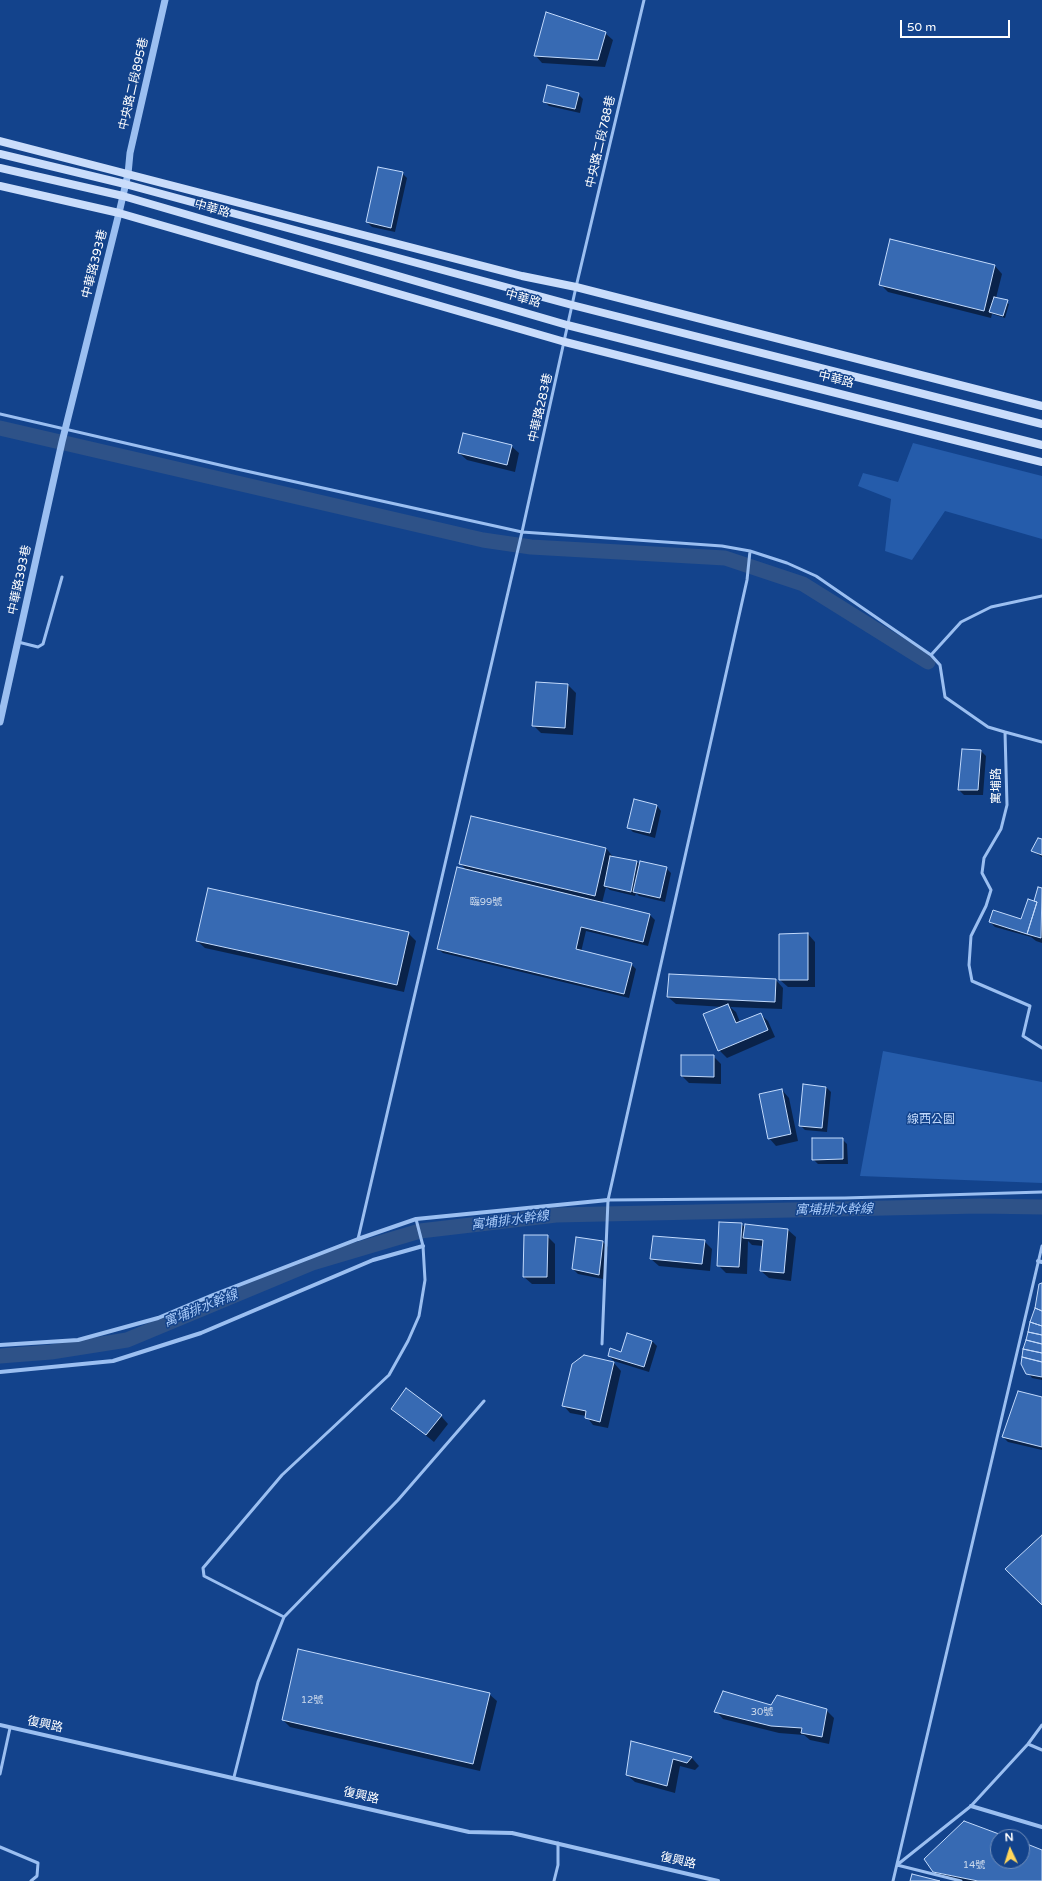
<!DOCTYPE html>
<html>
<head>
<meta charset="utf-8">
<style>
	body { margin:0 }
	#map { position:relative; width:1042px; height:1881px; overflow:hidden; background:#13438c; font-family:"Varela Round",sans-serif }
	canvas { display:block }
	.north { position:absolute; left:990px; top:1829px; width:40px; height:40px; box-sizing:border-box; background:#13438c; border:1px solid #718eba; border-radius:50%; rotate:356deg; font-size:11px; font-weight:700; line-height:16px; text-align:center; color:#fff }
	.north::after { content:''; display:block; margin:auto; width:14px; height:18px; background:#ffd65b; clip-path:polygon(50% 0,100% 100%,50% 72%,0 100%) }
	.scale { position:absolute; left:900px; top:20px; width:110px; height:18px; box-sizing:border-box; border:2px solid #fff; border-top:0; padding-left:5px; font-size:12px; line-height:14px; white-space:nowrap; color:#fff; -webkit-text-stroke:3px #13438c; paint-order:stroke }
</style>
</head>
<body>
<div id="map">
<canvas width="1042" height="1881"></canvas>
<div class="north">N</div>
<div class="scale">50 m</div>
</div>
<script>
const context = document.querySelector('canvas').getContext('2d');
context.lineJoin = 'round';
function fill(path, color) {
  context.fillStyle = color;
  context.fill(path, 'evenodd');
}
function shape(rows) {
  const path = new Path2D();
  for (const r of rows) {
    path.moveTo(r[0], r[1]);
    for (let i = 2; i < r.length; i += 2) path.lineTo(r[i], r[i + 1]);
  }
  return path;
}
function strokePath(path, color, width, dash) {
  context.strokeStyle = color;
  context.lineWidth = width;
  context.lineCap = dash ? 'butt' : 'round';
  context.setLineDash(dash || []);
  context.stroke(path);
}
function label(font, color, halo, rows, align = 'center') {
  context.font = font + ' "Varela Round","Noto Sans TC",sans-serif';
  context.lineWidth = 3;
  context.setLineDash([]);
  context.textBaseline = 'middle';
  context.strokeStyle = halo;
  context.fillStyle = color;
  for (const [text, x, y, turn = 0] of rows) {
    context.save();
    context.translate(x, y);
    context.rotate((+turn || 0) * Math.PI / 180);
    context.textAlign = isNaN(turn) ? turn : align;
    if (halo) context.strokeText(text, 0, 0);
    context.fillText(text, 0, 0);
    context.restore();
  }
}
fill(shape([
	[913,443,1042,476,1042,539,945,511,912,560,885,551,891,499,858,486,863,473,898,482],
	[883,1051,1042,1082,1042,1183,860,1176]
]), '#255cab');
fill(shape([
	[605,33,613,40,605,67,542,63,535,55],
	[578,94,583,99,580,113,549,106,544,101],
	[402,173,407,178,395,232,372,227,367,222],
	[891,240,995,266,1002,274,996,298,1009,304,1005,318,992,314,991,318,888,292,880,284],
	[511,446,519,453,515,472,467,460,459,453],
	[536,683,568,685,576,693,573,735,541,733,533,725],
	[963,750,981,751,986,756,983,795,964,795,959,790],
	[657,806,661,811,655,838,633,832,628,827],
	[471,818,606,848,613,857,637,862,640,865,666,868,671,873,665,902,639,896,636,893,635,896,610,890,606,887,602,903,650,915,655,920,648,946,586,931,581,952,631,964,636,969,629,998,443,953,438,949,467,871,461,864],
	[1042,841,1042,857,1032,851],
	[1039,888,1042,889,1042,943,1036,941,1031,937,995,927,990,922,1022,920,1038,903],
	[408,933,416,941,404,992,205,948,197,941],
	[808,934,815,942,815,987,788,987,780,980],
	[776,980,783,988,782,1009,730,1007,736,1012,740,1022,760,1014,768,1021,775,1037,727,1058,719,1050,724,1007,676,1004,668,997],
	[713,1056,721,1064,721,1084,689,1083,682,1076],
	[804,1085,826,1087,831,1092,827,1132,805,1130,800,1125],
	[782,1090,789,1098,798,1141,776,1146,769,1138],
	[842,1139,847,1144,848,1164,818,1164,813,1159],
	[741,1224,746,1228,788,1230,796,1237,791,1281,769,1278,761,1271,763,1246,752,1245,748,1241,747,1274,726,1273,718,1265],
	[547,1236,555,1244,555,1284,532,1284,524,1277],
	[577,1238,603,1242,608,1247,603,1279,578,1274,573,1269],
	[704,1241,712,1249,710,1271,659,1266,651,1259],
	[1042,1284,1042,1380,1032,1378,1022,1364,1040,1285],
	[652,1341,657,1346,649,1372,614,1361,609,1356],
	[584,1356,614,1363,621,1371,608,1428,593,1425,586,1416,570,1413,563,1405],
	[1042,1398,1042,1450,1008,1442,1003,1437],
	[392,1408,441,1416,448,1424,434,1442],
	[489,1694,497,1701,480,1771,290,1727,283,1720],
	[772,1706,826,1710,834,1718,829,1744,810,1740,804,1735,779,1733,723,1719,716,1711],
	[632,1743,692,1758,699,1766,695,1770,680,1766,675,1793,635,1782,627,1775],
	[964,1823,1004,1837,998,1837,998,1861,1022,1861,1022,1843,1042,1851,1042,1881,961,1881,939,1877,934,1872]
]), '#0007');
strokePath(shape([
	[0,428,483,540,531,547,725,558,803,584,928,662],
	[0,1356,51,1352,127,1340,312,1263,420,1231,556,1215,980,1206,1042,1207]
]), '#2e5288', 15);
const building = shape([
	[546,12,606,32,598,60,534,56,546,12],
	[547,85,579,93,575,109,543,102,547,85],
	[378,167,403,172,391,228,366,222,378,167],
	[890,239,995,265,984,311,879,285,890,239],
	[994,297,1008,300,1003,316,989,312,994,297],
	[463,433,512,445,507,465,458,453,463,433],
	[536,682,568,684,565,728,532,726,536,682],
	[962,749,981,750,978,790,958,790,962,749],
	[634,799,657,805,650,833,627,828,634,799],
	[471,816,606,848,595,896,459,864,471,816],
	[1038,838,1042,839,1042,855,1031,851,1038,838],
	[610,856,637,861,631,892,604,886,610,856],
	[640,861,667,867,660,898,633,892,640,861],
	[457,867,650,914,643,942,581,927,576,949,632,963,624,994,437,949,457,867],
	[1038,887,1042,888,1041,938,1027,934,1037,902,1034,901,1038,887],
	[208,888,409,932,397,985,196,941,208,888],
	[1028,899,1037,902,1027,934,989,922,993,910,1021,919,1028,899],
	[808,933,808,980,779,980,779,934,808,933],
	[669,974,776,979,775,1002,667,997,669,974],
	[728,1004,736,1023,761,1013,768,1030,718,1051,703,1014,728,1004],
	[681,1055,714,1055,714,1077,681,1076,681,1055],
	[803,1084,826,1087,822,1128,799,1126,803,1084],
	[782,1089,791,1134,768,1139,759,1094,782,1089],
	[812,1138,843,1138,843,1159,812,1160,812,1138],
	[719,1222,742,1223,739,1267,717,1266,719,1222],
	[745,1224,788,1229,784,1273,760,1271,763,1240,743,1238,745,1224],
	[524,1235,548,1235,547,1277,523,1277,524,1235],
	[653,1236,705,1240,702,1264,650,1259,653,1236],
	[576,1237,603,1241,599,1275,572,1269,576,1237],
	[1042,1283,1042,1311,1035,1308,1039,1284,1042,1283],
	[1035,1308,1042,1311,1042,1326,1030,1322,1035,1308],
	[1030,1322,1042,1326,1042,1335,1028,1332,1030,1322],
	[1028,1332,1042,1335,1042,1344,1026,1340,1028,1332],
	[627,1333,652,1341,644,1367,608,1356,610,1348,621,1352,627,1333],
	[1026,1340,1042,1344,1042,1353,1023,1349,1026,1340],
	[1023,1349,1042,1353,1042,1362,1022,1357,1023,1349],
	[584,1355,614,1362,600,1422,585,1418,586,1411,562,1406,572,1364,584,1355],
	[1022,1357,1042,1362,1042,1377,1026,1374,1021,1364,1022,1357],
	[406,1388,442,1415,426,1435,391,1409,406,1388],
	[1018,1391,1042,1397,1042,1447,1002,1437,1018,1391],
	[1042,1535,1042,1605,1005,1569,1042,1535],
	[298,1649,490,1693,473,1764,282,1720,298,1649],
	[723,1691,771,1705,777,1695,827,1709,822,1737,801,1733,802,1728,771,1726,714,1712,723,1691],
	[631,1741,692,1757,687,1763,673,1759,667,1786,626,1775,631,1741],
	[964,1821,1007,1837,998,1837,998,1861,1022,1861,1022,1842,1042,1850,1042,1881,978,1881,933,1872,924,1859,964,1821],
	[912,1874,940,1881,910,1881,912,1874]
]);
fill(building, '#376ab3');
strokePath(building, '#c2dafc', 1);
strokePath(shape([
	[0,414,237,469,522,532,722,546,750,551,787,563,816,576,931,655],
	[1042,596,991,607,961,622,931,655,940,665,945,697,988,727,1005,732,1007,805,1001,829,984,858,982,873,991,890,986,906,971,936,969,965,972,981,1030,1006,1023,1036,1042,1048],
	[18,642,38,647,43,644,62,577],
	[1005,732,1042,742],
	[608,1200,845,1198,1042,1192],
	[358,1239,522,532,576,287,644,0],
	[602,1344,608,1200,747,580,750,551],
	[284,1617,204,1576,203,1568,282,1475,389,1375,408,1341,419,1316,425,1280,423,1246,416,1219],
	[1028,1744,1042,1750],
	[0,1774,10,1728],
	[234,1777,258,1682,284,1617,398,1500,484,1401],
	[0,1847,38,1863,37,1876,31,1881],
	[554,1881,558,1865,558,1843],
	[893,1881,1042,1246],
	[961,1881,897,1865,971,1806,1028,1744,1042,1725]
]), '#9bbff1', 3);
strokePath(shape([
	[1038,1261,1042,1262],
	[0,1345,78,1340,158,1318,213,1295,358,1239,416,1219,608,1200],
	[0,1372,113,1361,201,1333,373,1260,423,1246],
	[0,1725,469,1832,512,1833,718,1881],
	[971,1806,1042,1827]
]), '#9bbff1', 4);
strokePath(shape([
	[0,722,62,442,119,213,128,174,130,153,165,0]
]), '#9bbff1', 7);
strokePath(shape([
	[0,141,522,276,576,287,1042,406],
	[0,154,125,184,572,305,1042,424],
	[0,168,123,196,567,325,1042,445],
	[0,186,119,213,565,342,1042,462]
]), '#caddfb', 8);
label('10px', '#cddaec', null, [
	["臨99號",486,902],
	["12號",312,1700],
	["30號",762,1712],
	["14號",974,1865]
]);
label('12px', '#fff', '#13438c', [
	["中央路二段895巷",134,84,-77],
	["中央路二段788巷",601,142,-77],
	["中華路",212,209,16],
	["中華路393巷",95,264,-76],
	["中華路",523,299,16],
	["中華路",836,380,14],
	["中華路283巷",541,408,-77],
	["中華路393巷",20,580,-78],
	["寓埔路",997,786,-90],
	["復興路",45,1725,12],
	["復興路",361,1796,13],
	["復興路",678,1861,13]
]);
label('12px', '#c2dafc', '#13438c', [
	["線西公園",931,1120]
]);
label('italic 13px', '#a7c9f8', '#13438c', [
	["寓埔排水幹線",834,1210,-1],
	["寓埔排水幹線",510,1221,-7],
	["寓埔排水幹線",201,1309,-22]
]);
</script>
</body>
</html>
